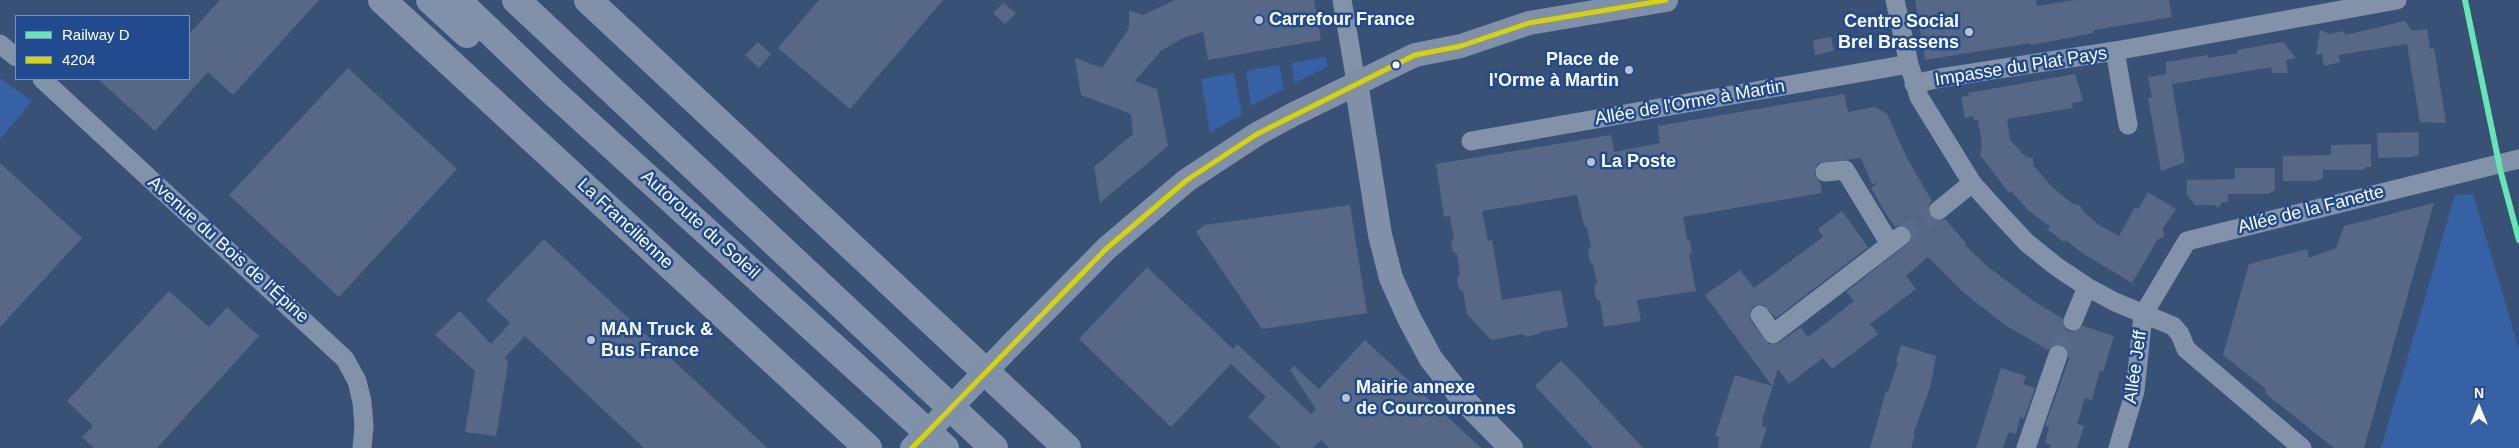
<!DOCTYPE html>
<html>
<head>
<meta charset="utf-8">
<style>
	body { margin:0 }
	#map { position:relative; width:2519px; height:448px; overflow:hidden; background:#3a5176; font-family:Helvetica,sans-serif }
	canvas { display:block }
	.legend { position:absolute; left:15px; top:15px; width:175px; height:65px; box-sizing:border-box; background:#214b8e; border:1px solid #7a93bb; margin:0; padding:6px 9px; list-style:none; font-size:15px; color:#fff }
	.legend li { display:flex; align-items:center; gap:10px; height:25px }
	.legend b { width:25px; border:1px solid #7a93bb }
	.north { position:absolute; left:2454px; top:383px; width:50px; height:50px; -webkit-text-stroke:4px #214b8e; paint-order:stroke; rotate:0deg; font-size:14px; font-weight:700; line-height:20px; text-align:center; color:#fff }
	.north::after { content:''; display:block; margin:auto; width:18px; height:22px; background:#fff; clip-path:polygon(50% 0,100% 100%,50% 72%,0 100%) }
</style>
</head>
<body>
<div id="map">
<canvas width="2519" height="448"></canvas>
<ul class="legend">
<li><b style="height:6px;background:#66e6b3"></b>Railway D</li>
<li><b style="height:6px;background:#d4d406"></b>4204</li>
</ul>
<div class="north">N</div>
</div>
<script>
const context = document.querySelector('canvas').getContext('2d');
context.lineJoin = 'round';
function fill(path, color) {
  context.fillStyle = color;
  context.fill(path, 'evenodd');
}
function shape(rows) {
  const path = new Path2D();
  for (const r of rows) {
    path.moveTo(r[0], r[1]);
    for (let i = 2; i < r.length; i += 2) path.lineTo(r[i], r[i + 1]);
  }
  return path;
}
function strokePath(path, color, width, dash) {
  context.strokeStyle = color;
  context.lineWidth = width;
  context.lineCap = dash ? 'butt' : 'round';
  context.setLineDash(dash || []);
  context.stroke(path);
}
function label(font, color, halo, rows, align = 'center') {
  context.font = font + ' Helvetica,sans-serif';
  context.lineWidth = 5;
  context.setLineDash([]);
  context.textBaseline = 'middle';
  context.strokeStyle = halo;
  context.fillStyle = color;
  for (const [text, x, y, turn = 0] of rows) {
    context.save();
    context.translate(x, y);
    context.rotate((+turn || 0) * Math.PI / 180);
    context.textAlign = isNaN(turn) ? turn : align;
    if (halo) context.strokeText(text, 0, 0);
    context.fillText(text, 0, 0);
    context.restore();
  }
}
fill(shape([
	[1326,57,1327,67,1294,83,1292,63],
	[1279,65,1284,89,1251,106,1246,71],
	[1234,73,1242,114,1210,133,1201,79],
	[0,78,32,101,0,139],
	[2473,194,2519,349,2519,448,2381,448,2455,195]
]), '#3661a4');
fill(shape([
	[220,0,319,0,233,95,208,72,155,131,98,79,189,79,189,34],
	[819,0,943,0,850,109,778,48],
	[1175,0,1314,0,1321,40,1208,60,1203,32,1183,38,1161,51,1135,81,1157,89,1168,146,1100,203,1094,167,1133,134,1131,114,1081,95,1075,58,1102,68,1129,28,1129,10,1143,15],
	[1915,0,2036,0,2037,6,2075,0,2169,0,2172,17,2094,30,2094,33,2031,45,2030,43,1925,60],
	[1003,3,1016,13,1005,24,993,13],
	[2405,21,2412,31,2427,29,2430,49,2434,48,2446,123,2420,122,2407,44,2338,55,2340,62,2324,66,2322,54,2316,55,2320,30,2329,34,2344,31,2345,35],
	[1831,37,1834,51,1815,55,1813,40],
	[758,42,771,54,759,68,745,55],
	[2283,42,2296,58,2286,60,2288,73,2272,73,2271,67,2172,84,2185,162,2161,171,2148,98,2152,97,2148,77,2166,74,2166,62,2208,55,2208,58,2238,53,2237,50],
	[348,68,457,169,339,297,229,195],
	[2075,74,2083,101,2072,103,2073,108,2007,119,2010,140,2026,157,2033,158,2033,165,2052,187,2073,204,2080,205,2083,211,2099,225,2119,236,2135,207,2138,209,2148,192,2176,209,2163,228,2164,237,2158,239,2132,283,2082,253,2066,240,2064,242,2048,230,2050,227,2029,211,2011,191,2009,193,1980,155,1982,146,1978,120,1974,120,1973,116,1965,118,1961,97,1969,96,1968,93],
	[1844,94,1848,112,1875,107,1887,114,1907,158,1932,201,1928,206,1931,217,1936,221,1945,219,1966,243,1965,245,1988,267,2035,302,2062,318,2064,327,2068,331,2075,332,2083,326,2114,336,2103,372,2100,370,2092,400,2085,398,2077,424,2084,426,2077,448,2050,448,2051,445,2045,443,2049,427,2045,426,2069,359,2067,348,2056,344,2048,350,2005,325,1964,293,1928,257,1906,276,1916,289,1870,324,1878,334,1832,369,1823,358,1789,384,1778,369,1763,417,1762,426,1767,428,1760,448,1718,448,1719,437,1715,436,1735,375,1772,386,1705,295,1740,270,1754,288,1823,237,1818,229,1842,211,1868,247,1776,318,1764,305,1754,306,1750,311,1751,321,1769,344,1779,343,1801,327,1808,337,1854,301,1846,292,1911,241,1910,229,1900,225,1895,227,1883,209,1871,188,1878,183,1872,184,1861,158,1818,163,1814,174,1820,182,1822,193,1683,217,1687,239,1690,241,1692,252,1689,255,1696,291,1637,300,1641,321,1604,327,1600,301,1596,298,1594,286,1597,283,1593,264,1590,262,1588,250,1591,247,1587,228,1584,225,1577,195,1482,211,1488,241,1492,240,1502,300,1561,290,1568,327,1540,332,1538,334,1527,337,1523,334,1491,340,1467,314,1463,291,1459,289,1457,278,1460,274,1457,254,1453,252,1451,241,1454,239,1450,216,1444,217,1436,164,1611,135,1614,152,1660,143,1658,126],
	[2419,132,2419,155,2412,157,2378,158,2377,133],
	[2371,144,2371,167,2366,167,2364,170,2323,170,2323,178,2316,181,2283,181,2283,156,2331,155,2331,145],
	[0,163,82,238,0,327],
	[2235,168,2275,168,2275,190,2268,194,2228,194,2228,202,2223,202,2218,208,2215,205,2195,205,2187,195,2187,180,2235,179],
	[2434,203,2364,448,2334,448,2265,393,2266,389,2223,355,2249,264,2307,249,2309,258,2336,248,2344,226],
	[1350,205,1367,313,1262,329,1196,232,1204,225],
	[544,239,644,333,767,448,644,448,525,336,505,357,508,364,496,436,465,432,475,371,435,335,460,311,491,344,510,323,486,300],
	[1147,267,1233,349,1237,344,1311,414,1316,409,1290,370,1294,366,1319,389,1365,340,1481,448,1329,448,1321,440,1313,448,1281,448,1248,417,1266,397,1231,364,1171,427,1079,339],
	[169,291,209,327,227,307,259,336,157,448,94,448,82,437,93,426,67,401],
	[1901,345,1936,356,1930,388,1913,434,1915,435,1911,448,1870,448,1886,391,1888,392,1898,362,1896,361],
	[1561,361,1579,379,1643,448,1593,448,1535,386],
	[2001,368,2026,376,2023,384,2035,388,2024,419,2020,417,2016,434,2009,432,2003,448,1976,448]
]), '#566885');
strokePath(shape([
	[1901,236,1939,210],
	[2058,355,2073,321]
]), '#586b8b', 19, [19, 9]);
strokePath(shape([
	[1342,0,1356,82],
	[1895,0,1909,64,1919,97,1972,183,1999,213,2027,243,2057,267,2087,287,2115,302,2173,326,2180,334,2186,349,2302,448],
	[0,44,16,57],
	[2115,51,2397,0],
	[42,79,345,359,357,381,362,402,364,426,362,448],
	[1914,84,1940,78,2115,51,2128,125],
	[1471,141,1909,64],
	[1825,172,1845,170,1890,244],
	[1939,210,1972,183],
	[1760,315,1773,334,1901,236],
	[2073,321,2087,287],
	[2026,448,2058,355],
	[2118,448,2135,391,2143,315,2187,241,2519,159]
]), '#8192a9', 19);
strokePath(shape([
	[1356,82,1380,235,1391,278,1409,318,1431,359,1462,398,1511,448],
	[1010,346,1107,248,1187,180,1257,134,1292,115,1415,55,1461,46,1529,23,1666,0]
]), '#8190a9', 24);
strokePath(shape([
	[382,0,868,448],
	[430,0,467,34],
	[457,0,553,92,945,448],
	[516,0,994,448],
	[588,0,1067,448]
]), '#8191a9', 28);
strokePath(shape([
	[912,448,1010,346]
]), '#8190a9', 24);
strokePath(shape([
	[912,448,1107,248,1187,180,1257,134,1415,55,1461,46,1529,23,1666,0]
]), '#d4d406', 5);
strokePath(shape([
	[2465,0,2501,173,2519,240]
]), '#66e6b3', 6);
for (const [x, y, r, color] of [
	[1259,20,5,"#bac2cf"],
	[1969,32,5,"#bac2cf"],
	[1396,65,4.5,"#fff"],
	[1629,70,5,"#bac2cf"],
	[1591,162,5,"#bac2cf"],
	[591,340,5,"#bac2cf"],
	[1346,398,5,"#bac2cf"]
]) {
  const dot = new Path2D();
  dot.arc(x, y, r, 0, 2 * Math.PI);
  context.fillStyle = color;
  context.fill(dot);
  strokePath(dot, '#214b8e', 2);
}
label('bold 18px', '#fff', '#214b8e', [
	["Carrefour France",1269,20],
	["Centre Social",1959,22,"right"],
	["Brel Brassens",1959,43,"right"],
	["Place de",1619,60,"right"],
	["l'Orme à Martin",1619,81,"right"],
	["La Poste",1601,162],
	["MAN Truck &",601,330],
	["Bus France",601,351],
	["Mairie annexe",1356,388],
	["de Courcouronnes",1356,409]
], 'left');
label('18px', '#fff', '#214b8e', [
	["Impasse du Plat Pays",2021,67,-9],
	["Allée de l'Orme à Martin",1690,103,-10],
	["Allée de la Fanette",2311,210,-14],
	["La Francilienne",625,224,43],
	["Autoroute du Soleil",700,225,42],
	["Avenue du Bois de l'Épine",228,250,42],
	["Allée Jeff",2136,367,-82]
]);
</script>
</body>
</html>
